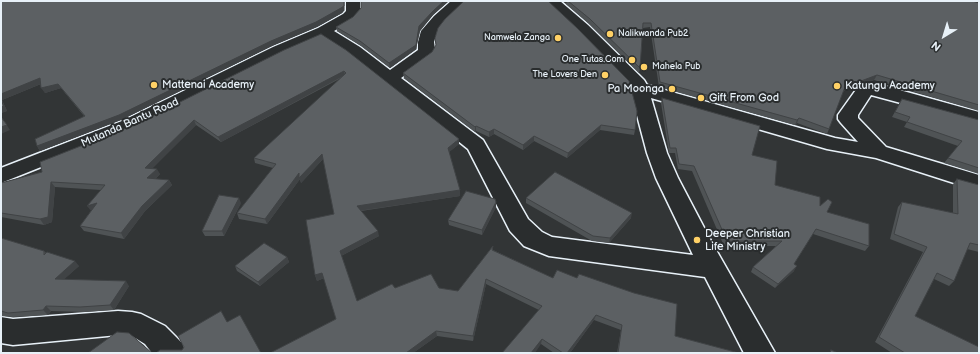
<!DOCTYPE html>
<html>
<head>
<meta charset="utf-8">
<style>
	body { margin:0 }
	#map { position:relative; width:980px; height:354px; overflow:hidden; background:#323536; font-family:"Balsamiq Sans",sans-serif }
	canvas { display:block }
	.frame { position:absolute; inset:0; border:2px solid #e8f1f8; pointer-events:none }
	.north { position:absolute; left:924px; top:16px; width:40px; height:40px; -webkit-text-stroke:3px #2a2d2e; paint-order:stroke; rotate:218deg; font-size:11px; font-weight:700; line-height:16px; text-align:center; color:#e8f1f8 }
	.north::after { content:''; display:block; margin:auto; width:14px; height:18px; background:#e8f1f8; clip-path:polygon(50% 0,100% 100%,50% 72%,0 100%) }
</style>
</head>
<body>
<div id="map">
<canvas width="980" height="354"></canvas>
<div class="frame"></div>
<div class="north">N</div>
</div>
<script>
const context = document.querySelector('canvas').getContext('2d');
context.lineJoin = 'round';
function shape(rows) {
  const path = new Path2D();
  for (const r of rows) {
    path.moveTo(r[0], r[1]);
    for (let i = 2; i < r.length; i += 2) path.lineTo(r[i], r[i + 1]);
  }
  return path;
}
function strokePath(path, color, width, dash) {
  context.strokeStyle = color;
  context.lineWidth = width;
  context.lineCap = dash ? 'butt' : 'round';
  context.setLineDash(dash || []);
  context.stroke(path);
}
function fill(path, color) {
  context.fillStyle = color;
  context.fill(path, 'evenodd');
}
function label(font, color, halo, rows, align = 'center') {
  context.font = font + ' "Balsamiq Sans",sans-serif';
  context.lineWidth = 4;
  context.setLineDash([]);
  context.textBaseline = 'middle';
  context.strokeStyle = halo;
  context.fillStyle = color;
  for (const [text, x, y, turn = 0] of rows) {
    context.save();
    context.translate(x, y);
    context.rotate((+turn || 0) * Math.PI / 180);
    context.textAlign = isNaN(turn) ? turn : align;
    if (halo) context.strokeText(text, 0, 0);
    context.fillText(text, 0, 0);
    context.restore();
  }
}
const minor = shape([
	[346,1,360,1,360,12,353,20,334,31,360,47,390,70,418,50,418,42,421,31,434,16,451,1,467,1,444,22,437,32,434,42,435,49,431,56,401,78,483,140,528,219,542,232,552,237,693,255,656,178,647,153,629,85,578,31,545,1,560,1,588,25,644,80,647,85,835,138,858,142,841,123,838,119,838,115,858,87,869,84,885,86,979,112,979,124,871,95,858,115,858,118,886,147,979,175,979,191,876,158,827,149,651,98,667,153,678,178,711,241,775,353,744,353,705,277,549,256,524,246,510,231,468,149,348,53,322,37,285,53,136,129,1,183,1,168,122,121,273,47,318,28,343,14,346,11,346,1],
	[967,1,979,1,979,6,969,4,967,1],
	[118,311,132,312,141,314,165,326,182,343,186,353,152,353,145,344,132,336,118,335,13,345,1,343,1,317,13,319,118,311]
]);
strokePath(minor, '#e8f1f8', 3);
fill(minor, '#2a2d2e');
fill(shape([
	[1,1,344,1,344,10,342,13,317,27,272,46,121,120,40,151,37,146,84,116,61,88,45,93,41,84,2,100,7,111,1,113],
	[567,1,972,1,979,3,979,111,874,80,843,91,829,129,827,134,797,123,795,125,659,87,650,27,643,28,640,68,639,73,589,24,566,4],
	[361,8,433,15,420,31,416,49,390,68,361,46,337,31,336,27,353,17],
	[321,34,459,144,449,152,460,196,361,211,379,236,341,256,357,301,395,288,439,288,458,291,493,246,493,250,675,336,739,353,617,353,621,330,594,320,570,353,554,353,541,344,539,310,486,284,473,341,437,336,413,353,270,353,336,319,324,278,317,281,315,275,334,214,323,159,301,183,300,179,267,224,239,219,237,213,273,168,255,163,254,158,343,77,221,142,196,125,152,168,160,174,155,179,169,180,172,185,145,211,124,239,84,231,80,226,91,211,101,190,55,187,52,222,44,225,1,217,1,183,42,172,134,125],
	[432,52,635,130,634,135,600,130,567,158,534,141,523,150,494,134,489,137,476,131,475,132,404,78,403,73],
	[662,98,752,155,775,185,820,206,869,246,865,251,813,234,794,264,794,271,775,288,751,272,753,267,776,246,724,246,692,171,678,169,675,153,669,153,661,103],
	[902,99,979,120,979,174,944,163,958,146,904,127,907,122,892,117],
	[957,179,979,185,979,252,967,249,954,281,949,286,934,279,915,316,979,353,892,353,875,342,923,252,890,239,898,207,902,202,953,213,953,184],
	[526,198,631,218,609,243,592,241,526,203],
	[241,203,224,236,205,236,202,231],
	[496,207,482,235,449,225,448,220],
	[1,238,44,251,46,253,79,266,64,279,129,286,114,310,84,312,51,311,48,315,13,317,1,316],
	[287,257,289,262,260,286,237,271,235,266]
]), '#4f5355');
fill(shape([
	[344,1,344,10,342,13,317,27,272,46,121,120,40,151,37,146],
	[444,1,449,1,433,15,420,31,416,49,390,68,389,63,419,26,433,11],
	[344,71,345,75,221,142,218,137],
	[877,75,874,80,842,92,845,87],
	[40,78,43,83,2,100,7,111,1,113,1,94],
	[58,84,61,88,45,93,41,88],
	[1,116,10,130,1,134],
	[799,118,797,123,795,125,797,120],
	[194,120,196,125,148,173,145,168],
	[601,125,600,130,567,158,568,153],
	[476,126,476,131,475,132,475,127],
	[494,129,494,134,489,137,489,132],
	[534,136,534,141,523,150,523,145],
	[459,139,459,144,448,153,448,148],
	[322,154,323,159,301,183,300,179,267,224,265,219,299,173],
	[157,169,160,174,150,183,147,178],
	[169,180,172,185,145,211,124,239,121,233,142,206],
	[51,182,55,187,52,222,44,225,40,219],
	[460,190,460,196,358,211,357,206],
	[239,198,241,203,224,236,222,231],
	[496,202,496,207,482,235,482,230],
	[97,203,101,208,91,211,87,206],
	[632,213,631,218,609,243,610,238],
	[378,231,379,236,341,256,340,251],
	[287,257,289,262,260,286,258,282],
	[75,261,79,266,59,284,55,279],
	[797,266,794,271,775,288,778,284],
	[322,273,324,278,317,281,315,275],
	[486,279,486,284,473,341,473,336],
	[126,281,129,286,114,310,110,305],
	[46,306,51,311,48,315,43,310],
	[596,315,594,320,570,353,567,353],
	[436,331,437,336,413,353,406,353],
	[542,339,541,344,535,353,531,353]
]), '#404345');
const building = shape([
	[1,1,344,1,344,6,341,8,316,22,271,41,119,115,37,146,35,139,85,116,58,84,41,88,40,78,1,94,1,1],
	[361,1,444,1,433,11,419,26,416,45,389,63,360,41,336,27,353,17,361,8,361,1],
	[464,1,548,1,577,28,629,81,637,111,635,130,601,125,568,153,534,136,523,145,494,129,489,132,476,126,475,127,403,73,432,52,436,45,435,38,438,28,445,19,464,1],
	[568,1,972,1,979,3,979,105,877,75,845,87,829,129,799,118,797,120,660,82,651,23,643,23,640,68,590,19,568,1],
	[321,34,346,50,459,139,448,148,460,190,357,206,378,231,340,251,357,301,392,284,395,288,431,274,439,288,458,291,493,246,492,250,553,278,557,270,577,278,579,274,634,293,677,304,675,336,739,353,618,353,622,325,596,315,567,353,563,353,542,339,531,353,502,353,542,306,486,279,473,336,436,331,406,353,270,353,336,319,322,273,315,275,306,220,334,214,322,154,299,178,299,173,265,219,237,213,276,164,254,158,346,73,344,71,218,137,194,120,145,168,157,169,147,178,169,180,142,206,121,233,80,226,97,203,87,206,105,185,51,182,48,217,40,219,1,213,1,183,42,172,40,162,134,125,284,50,321,34],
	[662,98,760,126,752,155,777,161,775,185,820,197,820,206,828,199,832,202,827,212,869,224,869,246,816,229,794,264,797,266,778,284,753,267,782,241,727,241,694,166,679,164,676,148,670,148,662,98],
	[902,99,979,120,979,168,948,158,962,141,907,122,910,117,895,112,902,99],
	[1,101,4,106,1,107,1,101],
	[1,117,7,125,1,127,1,117],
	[555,172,632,213,610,238,593,236,526,198,555,172],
	[957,179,979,185,979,245,970,243,954,281,937,273,915,316,979,347,979,353,905,353,879,337,927,247,894,234,902,202,958,214,957,179],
	[466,191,495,199,496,202,482,230,448,220,466,191],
	[219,195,239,198,222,231,202,231,219,195],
	[1,238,44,251,44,255,47,252,75,261,55,279,126,281,110,305,80,307,46,306,43,310,8,313,1,311,1,238],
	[264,243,287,257,258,282,235,266,264,243],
	[221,311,227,322,240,315,261,353,156,353,160,350,182,350,184,347,178,336,221,311],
	[117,332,129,333,152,353,88,353,117,332],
	[831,350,838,353,830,353,831,350]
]);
fill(building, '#5c6063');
strokePath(building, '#404345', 1);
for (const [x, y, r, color] of [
	[610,34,4,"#ffd166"],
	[558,38,4,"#ffd166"],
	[632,60,4,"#ffd166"],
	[644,67,4,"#ffd166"],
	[605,75,4,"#ffd166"],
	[154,85,4,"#ffd166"],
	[837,86,4,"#ffd166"],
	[672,89,4,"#ffd166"],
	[701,98,4,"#ffd166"],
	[697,240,4,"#ffd166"]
]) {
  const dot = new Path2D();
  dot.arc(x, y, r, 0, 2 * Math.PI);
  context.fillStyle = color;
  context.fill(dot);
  strokePath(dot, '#2a2d2e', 1.5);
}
label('9px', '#e8f1f8', '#2a2d2e', [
	["Nalikwanda Pub2",618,34,"left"],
	["Namwela Zanga",550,38],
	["One Tutas.Com",624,60],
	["Mahela Pub",652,67,"left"],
	["The Lovers Den",597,75]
], 'right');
label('11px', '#e8f1f8', '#2a2d2e', [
	["Mattenai Academy",162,85],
	["Katungu Academy",845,86],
	["Pa Moonga",664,89,"right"],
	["Gift From God",709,98],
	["Deeper Christian",705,234],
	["Life Ministry",705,247]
], 'left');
label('11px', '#e8f1f8', '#2a2d2e', [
	["Mutanda Bantu Road",130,123,-24]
]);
</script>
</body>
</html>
